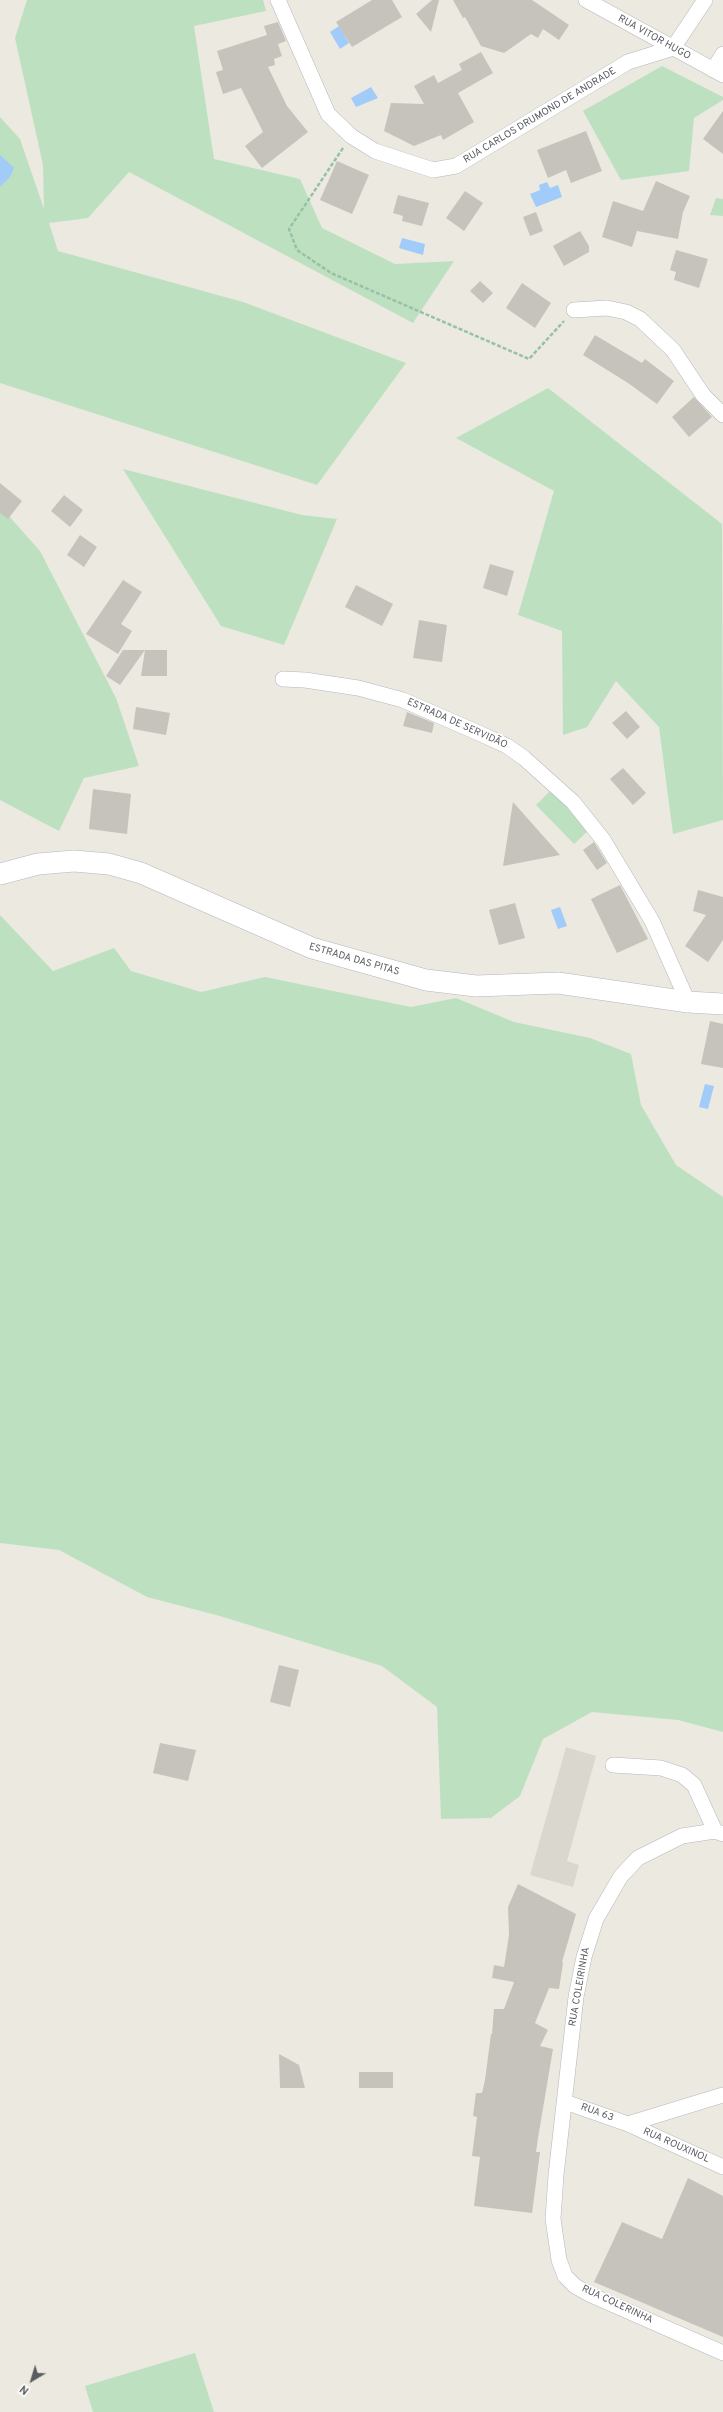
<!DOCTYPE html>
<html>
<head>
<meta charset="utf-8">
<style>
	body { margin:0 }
	#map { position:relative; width:723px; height:2412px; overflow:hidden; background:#ebe9e0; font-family:Overpass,sans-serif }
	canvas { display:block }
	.north { position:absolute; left:12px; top:2360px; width:40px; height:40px; -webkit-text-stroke:3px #fff; paint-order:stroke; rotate:218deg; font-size:11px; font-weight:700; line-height:16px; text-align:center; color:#585b60 }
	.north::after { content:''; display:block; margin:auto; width:14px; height:18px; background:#585b60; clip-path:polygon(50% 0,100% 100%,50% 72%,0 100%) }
</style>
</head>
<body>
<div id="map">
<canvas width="723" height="2412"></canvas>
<div class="north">N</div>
</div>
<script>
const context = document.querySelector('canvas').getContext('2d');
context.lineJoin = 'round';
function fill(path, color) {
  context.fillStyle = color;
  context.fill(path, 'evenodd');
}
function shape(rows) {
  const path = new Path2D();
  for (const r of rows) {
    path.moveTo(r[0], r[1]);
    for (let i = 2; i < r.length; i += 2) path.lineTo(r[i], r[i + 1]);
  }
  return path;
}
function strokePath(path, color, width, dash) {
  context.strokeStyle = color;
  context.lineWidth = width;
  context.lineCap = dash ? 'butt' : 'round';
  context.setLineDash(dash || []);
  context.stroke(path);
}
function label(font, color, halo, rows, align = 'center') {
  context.font = font + ' Overpass,sans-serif';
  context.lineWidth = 3.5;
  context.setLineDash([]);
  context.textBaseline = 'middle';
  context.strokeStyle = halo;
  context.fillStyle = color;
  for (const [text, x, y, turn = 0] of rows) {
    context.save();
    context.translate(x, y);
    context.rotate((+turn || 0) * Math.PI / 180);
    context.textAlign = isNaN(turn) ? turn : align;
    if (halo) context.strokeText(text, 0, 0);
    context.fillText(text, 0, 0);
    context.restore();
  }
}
fill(shape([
	[566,1747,596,1756,567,1861,579,1865,573,1887,530,1875]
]), '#dad8ce');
fill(shape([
	[27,0,263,0,266,11,194,26,214,159,300,179,322,228,395,264,454,261,413,323,129,172,88,218,49,223,58,251,243,302,406,363,317,485,0,383,0,117,20,139,44,209,43,165,15,38],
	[662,66,723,97,723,100,694,118,689,171,621,180,583,111],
	[716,198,723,199,723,216,710,215],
	[548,388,722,524,723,820,673,834,659,727,616,681,587,727,563,735,562,631,518,615,554,491,456,438],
	[123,469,302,515,337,519,284,645,221,626],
	[0,506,40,551,116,698,139,766,84,778,59,831,0,800],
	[552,789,590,829,574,844,536,805],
	[0,915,53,971,114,948,131,971,201,992,265,977,411,1007,456,998,514,1022,590,1038,631,1054,641,1105,676,1165,723,1197,723,1732,678,1720,592,1712,543,1739,520,1796,491,1818,441,1819,437,1707,382,1666,220,1616,147,1597,59,1550,0,1543],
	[195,2353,214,2412,93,2412,85,2386]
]), '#bde1c0');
fill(shape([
	[339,26,349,43,340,49,330,32],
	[371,87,378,98,356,107,351,98],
	[0,155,14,168,10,177,0,187],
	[547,182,550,188,558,185,562,197,536,207,530,194,540,190,539,185],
	[402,238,425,244,423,255,399,248],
	[560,907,567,926,558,929,551,910],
	[705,1084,714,1086,708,1109,699,1107]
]), '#a1cbf9');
fill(shape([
	[372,0,392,0,402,17,352,47,336,22],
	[432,0,439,0,431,32,416,14],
	[453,0,532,0,569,25,559,40,543,29,538,38,531,34,504,53,481,46,465,17,463,18],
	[278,22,286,41,278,44,282,56,274,59,275,65,268,67,287,106,308,132,262,168,245,146,263,132,241,88,223,94,216,72,223,70,217,51,267,35,264,26],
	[481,52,493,73,458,93,474,122,443,140,441,135,414,146,384,131,391,103,424,104,414,86,434,75,438,83,462,70,459,64],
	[723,111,723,154,703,139],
	[586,131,602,171,571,183,566,170,548,178,537,150],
	[337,161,369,175,352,214,320,200],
	[656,181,690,196,683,212,678,239,637,231,632,247,602,237,613,201,643,211],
	[465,191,483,203,464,231,446,218],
	[398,195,429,203,422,226,402,221,403,216,393,213],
	[536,212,543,231,530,236,523,217],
	[580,231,589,246,589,252,564,266,553,246],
	[676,250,708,259,699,288,674,280,676,272,670,270],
	[480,281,493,293,483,303,470,291],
	[522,283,551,303,535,328,506,308],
	[595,335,642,363,645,359,674,381,657,404,628,383,583,355],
	[694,397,712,417,689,437,672,417],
	[0,483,22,501,8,519,0,513],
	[64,495,83,510,70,527,51,511],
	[80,535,97,547,84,567,67,555],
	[490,564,514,571,507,596,483,588],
	[123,580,142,592,121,624,132,631,118,654,86,634],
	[356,585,393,604,382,626,345,607],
	[419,620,447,625,442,662,413,658],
	[123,650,145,650,120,685,106,676],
	[145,650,167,650,167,676,141,676],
	[136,707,170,713,166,735,133,729],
	[626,711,640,727,627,739,612,723],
	[407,712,434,723,432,733,403,726],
	[623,768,646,793,633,805,610,779],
	[93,789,131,794,127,834,89,829],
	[513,802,560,855,503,866],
	[594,842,607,863,597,870,583,850],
	[620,885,648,939,617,953,591,899],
	[698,890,723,897,723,940,708,962,685,946,706,915,693,911],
	[515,903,525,938,499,945,489,910],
	[710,1021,723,1024,723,1068,701,1064],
	[279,1665,299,1670,290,1707,270,1702],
	[160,1743,196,1750,188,1781,153,1773],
	[518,1884,576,1914,562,1962,563,1963,559,1989,549,1988,535,2023,548,2030,540,2046,553,2049,538,2138,536,2152,540,2152,532,2213,474,2206,480,2157,472,2156,477,2117,473,2116,476,2093,482,2093,485,2080,491,2034,492,2034,494,2009,504,2009,514,1982,492,1978,494,1965,504,1967,509,1935,508,1907],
	[279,2054,299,2065,305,2088,280,2088],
	[359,2072,393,2072,393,2088,359,2088],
	[688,2178,723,2196,723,2337,594,2282,622,2222,662,2239]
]), '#c6c3bd');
const street = shape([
	[278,0,328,114,351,136,375,151,433,170,456,166,628,62,673,48,705,0],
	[586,0,723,75],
	[713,70,723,54],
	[574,310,607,308,626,312,640,319,673,350,703,395,723,415],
	[283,679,305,680,358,688,403,700,481,734,507,746,524,758,573,802,604,841,652,921,688,1002],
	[613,1765,661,1768,682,1775,694,1785,715,1831],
	[723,1834,715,1831,682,1836,638,1858,621,1876,596,1919,584,1957,576,1997,556,2175,553,2219,559,2260,565,2276,575,2286,591,2295,723,2353],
	[565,2102,628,2124,723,2167],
	[628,2124,723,2095]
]);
const secondary = shape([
	[0,874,38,864,74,861,109,864,141,873,312,948,426,980,476,986,558,983,688,1002,723,1004]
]);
strokePath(street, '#b5b7bc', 16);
strokePath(secondary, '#b3b6bc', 22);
strokePath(shape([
	[343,148,289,229,297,250,331,273,529,359,564,321]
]), '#97c1a7', 2.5, [4, 2]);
strokePath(street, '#fff', 15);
strokePath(secondary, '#fff', 21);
label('10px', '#585b60', '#fff', [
	["RUA VITOR HUGO",654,38,29],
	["RUA CARLOS DRUMOND DE ANDRADE",540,116,-31],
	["ESTRADA DE SERVIDÃO",457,724,24],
	["ESTRADA DAS PITAS",354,960,16],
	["RUA COLEIRINHA",580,1987,-80],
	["RUA 63",597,2113,20],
	["RUA ROUXINOL",676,2146,24],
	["RUA COLERINHA",617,2305,25]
]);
</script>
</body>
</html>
